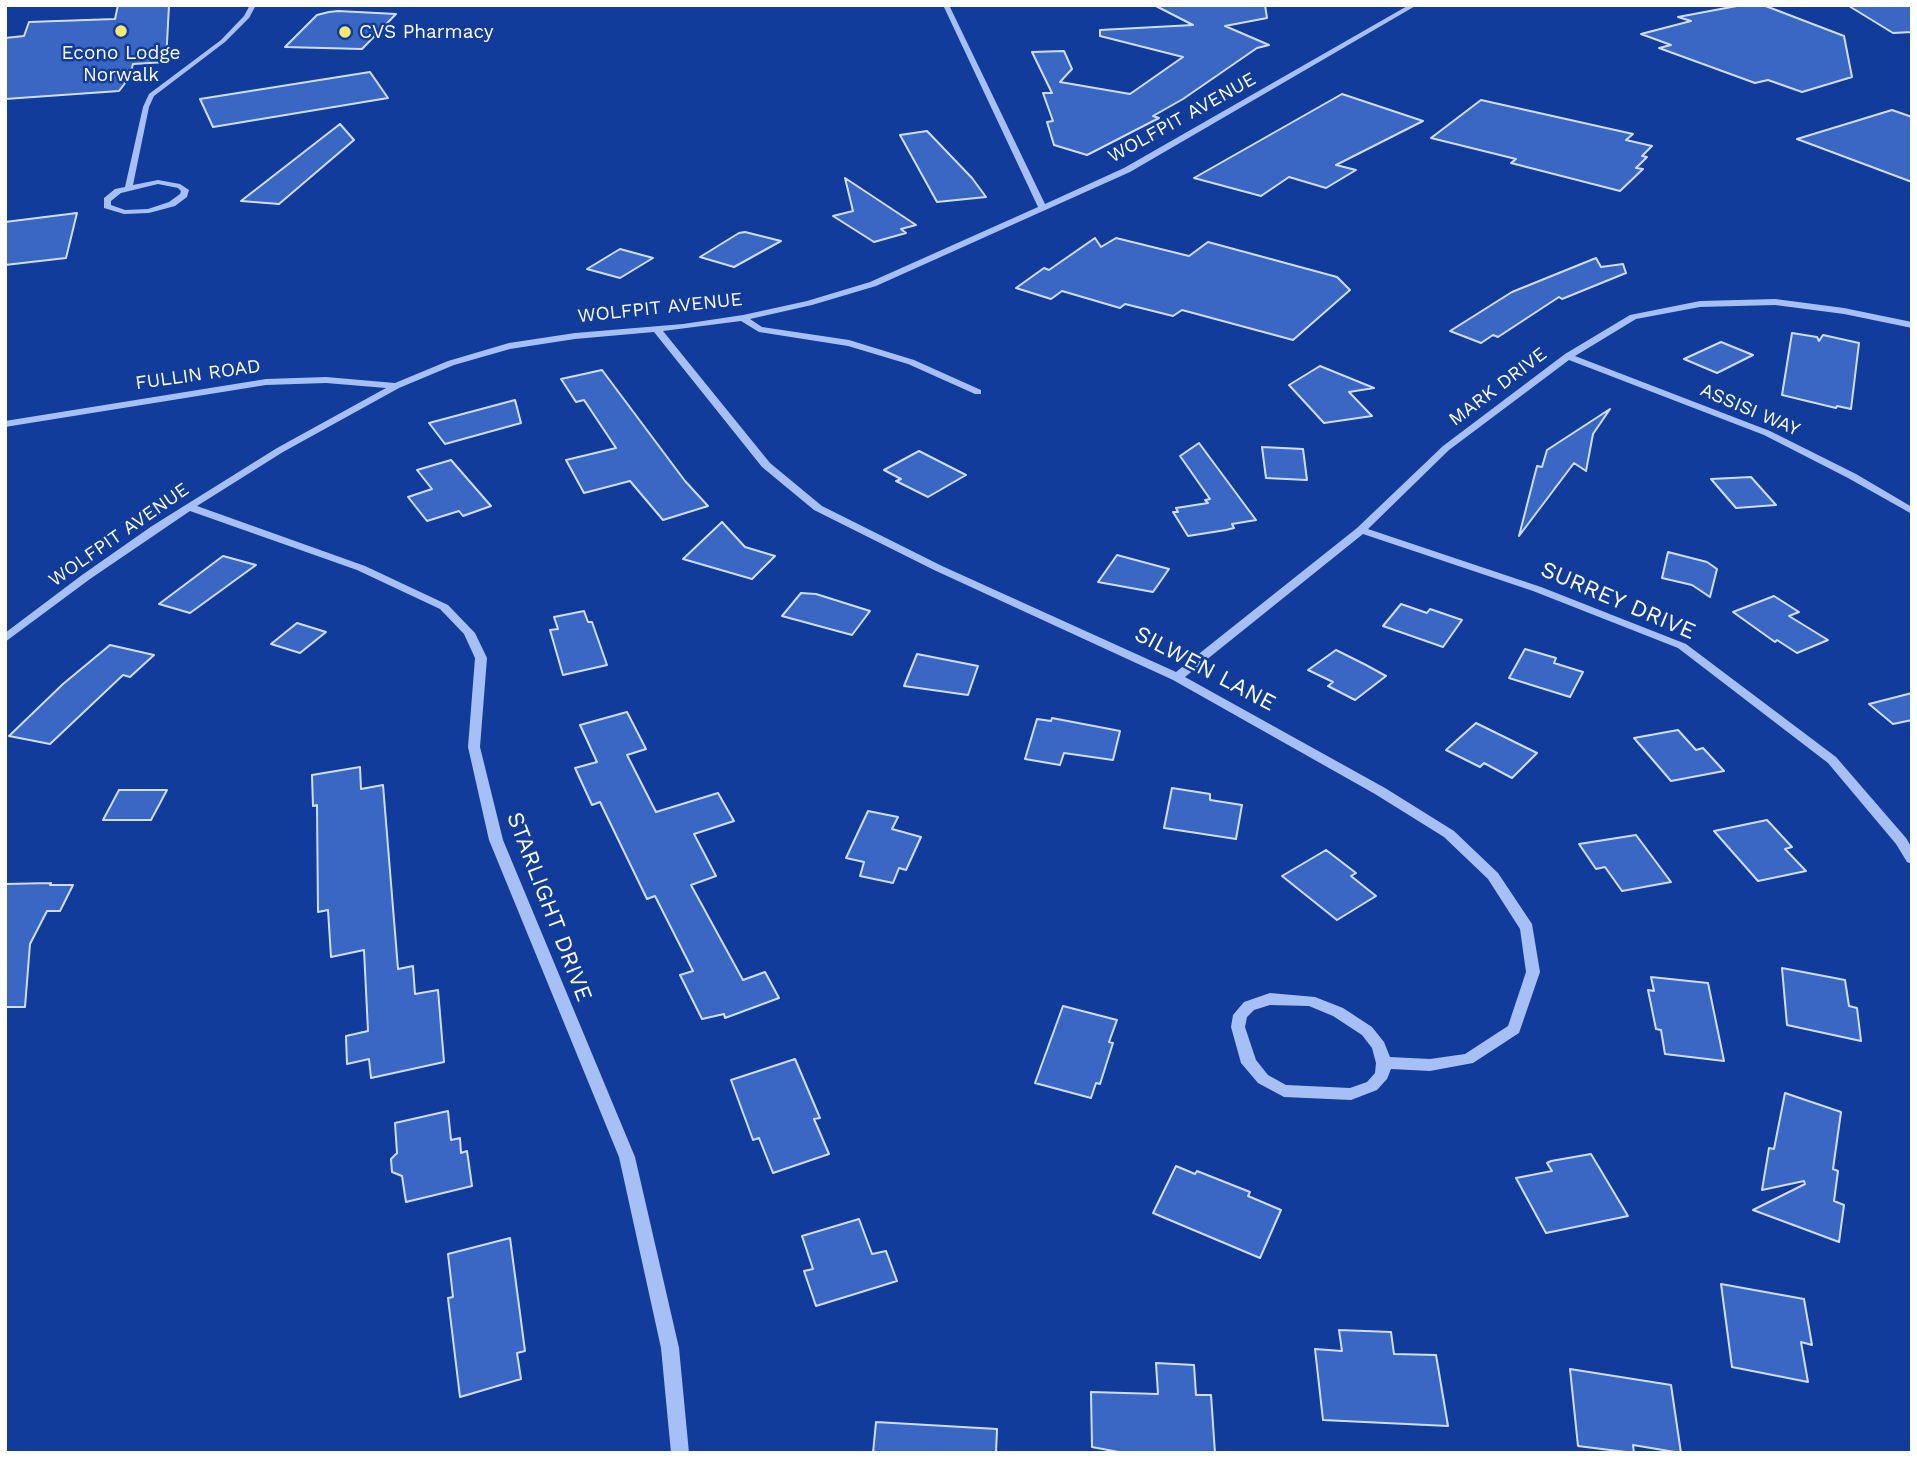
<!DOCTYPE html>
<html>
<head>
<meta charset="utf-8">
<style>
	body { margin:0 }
	#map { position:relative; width:1917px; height:1458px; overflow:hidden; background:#113c9c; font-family:"Work Sans",sans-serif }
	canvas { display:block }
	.frame { position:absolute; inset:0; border:7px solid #fff; pointer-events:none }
</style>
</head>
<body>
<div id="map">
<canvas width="1917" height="1458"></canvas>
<div class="frame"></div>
</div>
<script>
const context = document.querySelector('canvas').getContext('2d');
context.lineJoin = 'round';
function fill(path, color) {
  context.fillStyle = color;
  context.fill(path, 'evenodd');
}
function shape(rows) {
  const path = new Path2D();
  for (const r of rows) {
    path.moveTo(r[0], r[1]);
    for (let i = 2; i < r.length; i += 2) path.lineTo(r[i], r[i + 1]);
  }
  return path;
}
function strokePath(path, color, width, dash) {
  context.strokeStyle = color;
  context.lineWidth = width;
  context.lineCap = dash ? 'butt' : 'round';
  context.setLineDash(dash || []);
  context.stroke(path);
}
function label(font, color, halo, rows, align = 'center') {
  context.font = font + ' "Work Sans",sans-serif';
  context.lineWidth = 5;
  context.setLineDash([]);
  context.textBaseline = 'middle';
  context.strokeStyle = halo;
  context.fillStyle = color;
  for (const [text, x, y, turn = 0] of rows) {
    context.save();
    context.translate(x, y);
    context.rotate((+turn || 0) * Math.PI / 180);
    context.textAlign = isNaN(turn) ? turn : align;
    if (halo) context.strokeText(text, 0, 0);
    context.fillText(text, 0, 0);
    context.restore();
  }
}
const building = shape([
	[118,5,169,5,166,62,133,64,129,78,119,91,5,99,5,38,24,36,29,22,115,19,118,5],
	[1154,5,1265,5,1267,18,1225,26,1269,45,1257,48,1183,99,1153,116,1159,118,1093,152,1087,155,1054,145,1047,122,1053,121,1043,93,1052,93,1032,52,1064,51,1072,69,1060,82,1130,94,1183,57,1100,36,1100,30,1193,25,1154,5],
	[1742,5,1763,5,1844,36,1852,77,1802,92,1768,80,1755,83,1659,48,1671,45,1641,34,1691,21,1678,17,1742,5],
	[1912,5,1912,32,1893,33,1849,6,1912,5],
	[329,12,338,11,396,14,362,49,285,47,317,15,329,12],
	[370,72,388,98,213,127,200,99,370,72],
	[1342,94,1423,121,1336,165,1356,170,1326,188,1289,177,1261,196,1194,178,1342,94],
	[1481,100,1633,134,1626,140,1652,146,1642,156,1647,157,1636,168,1643,169,1620,191,1511,163,1516,159,1431,138,1481,100],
	[1892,110,1912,117,1912,182,1797,139,1892,110],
	[340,124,354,140,279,204,241,201,340,124],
	[927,131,972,178,986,197,937,202,900,135,927,131],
	[845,178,916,225,901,229,906,233,874,242,833,216,853,211,845,178],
	[77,213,66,258,5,265,5,222,77,213],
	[745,232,781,241,734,267,700,257,739,233,745,232],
	[1095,238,1101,247,1116,238,1189,256,1208,242,1337,277,1350,290,1293,340,1182,310,1173,316,1125,304,1120,308,1062,291,1051,299,1016,288,1044,268,1049,270,1095,238],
	[620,249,653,258,620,278,587,269,620,249],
	[1596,258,1601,267,1623,264,1626,273,1562,299,1559,297,1498,337,1493,335,1481,343,1450,331,1512,292,1596,258],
	[1792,333,1817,337,1819,341,1823,335,1859,343,1851,409,1837,406,1836,408,1782,395,1792,333],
	[1721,342,1753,355,1717,373,1684,359,1721,342],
	[1320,366,1374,388,1349,392,1372,416,1324,423,1289,385,1320,366],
	[602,370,685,481,708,506,663,520,630,481,584,493,566,460,616,448,584,400,576,402,561,379,602,370],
	[515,400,521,423,445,444,429,423,515,400],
	[1610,409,1593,434,1586,471,1574,463,1519,536,1537,466,1542,467,1547,450,1610,409],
	[1199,443,1256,520,1232,524,1234,528,1226,530,1188,536,1173,512,1178,512,1176,508,1208,503,1205,500,1210,499,1180,456,1199,443],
	[1262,447,1303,449,1307,480,1266,478,1262,447],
	[919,451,966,475,928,497,896,481,901,479,884,470,919,451],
	[451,460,491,506,463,516,459,511,427,521,408,497,432,489,417,470,451,460],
	[1751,477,1776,505,1736,508,1711,479,1751,477],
	[722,522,745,547,775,556,752,579,683,559,722,522],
	[1668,552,1707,562,1717,569,1710,597,1692,585,1662,578,1668,552],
	[1117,555,1169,569,1153,592,1098,582,1117,555],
	[223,556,256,565,190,613,159,604,223,556],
	[801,593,816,594,870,611,852,635,782,616,801,593],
	[1774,596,1799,612,1789,616,1828,640,1797,653,1777,640,1775,642,1733,612,1774,596],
	[1401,604,1427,613,1430,609,1462,620,1443,647,1383,626,1401,604],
	[584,611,588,622,592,622,607,665,563,675,550,630,558,629,554,617,584,611],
	[297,623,326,632,300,653,271,644,297,623],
	[110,645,154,655,130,677,123,675,50,744,9,736,63,684,110,645],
	[1525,649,1556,658,1554,663,1583,672,1570,697,1509,678,1525,649],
	[1336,650,1366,665,1386,676,1355,700,1328,686,1333,682,1308,670,1336,650],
	[917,654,978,666,968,695,904,686,917,654],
	[1912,693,1912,720,1893,724,1869,704,1912,693],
	[627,712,646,749,627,755,656,812,718,793,734,821,694,834,716,876,691,885,743,980,765,972,779,998,725,1018,724,1014,702,1019,680,975,693,971,655,896,647,899,600,802,592,805,575,768,597,762,580,725,627,712],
	[1052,718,1120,731,1113,760,1064,753,1060,765,1025,759,1037,719,1051,721,1052,718],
	[1476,723,1537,753,1512,778,1484,763,1480,767,1446,750,1476,723],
	[1678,730,1696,750,1703,748,1724,771,1671,781,1634,738,1678,730],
	[360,767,361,789,383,785,398,969,413,966,415,994,438,990,444,1062,371,1078,369,1059,347,1064,346,1036,368,1031,364,950,331,957,328,910,318,912,317,805,313,806,312,775,360,767],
	[1172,788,1210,794,1210,800,1242,805,1236,839,1164,828,1172,788],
	[119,790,167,790,151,820,103,820,119,790],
	[868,811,898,817,892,829,921,837,906,870,899,868,893,883,860,876,864,862,846,858,868,811],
	[1767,820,1792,847,1785,849,1806,871,1758,881,1714,831,1767,820],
	[1636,835,1671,882,1622,891,1605,867,1596,869,1579,844,1636,835],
	[1326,850,1356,873,1351,876,1376,896,1337,920,1282,876,1326,850],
	[51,883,50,885,73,885,60,911,47,911,30,944,25,1007,5,1007,5,884,51,883],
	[1782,968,1845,980,1849,1006,1857,1008,1861,1041,1787,1025,1782,968],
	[1651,977,1708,983,1724,1061,1665,1054,1661,1030,1656,1029,1648,990,1654,991,1651,977],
	[1063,1006,1117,1020,1109,1042,1113,1043,1100,1084,1096,1083,1091,1098,1035,1083,1063,1006],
	[795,1059,820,1118,814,1119,829,1154,773,1173,759,1138,753,1140,731,1080,795,1059],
	[1785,1093,1841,1112,1833,1169,1838,1171,1834,1201,1844,1205,1839,1242,1753,1210,1805,1184,1804,1181,1762,1190,1769,1148,1774,1149,1785,1093],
	[448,1111,451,1140,460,1138,461,1153,467,1151,472,1186,406,1202,402,1176,392,1172,391,1159,397,1153,395,1123,448,1111],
	[1591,1154,1628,1216,1546,1233,1516,1178,1552,1171,1547,1163,1551,1161,1591,1154],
	[1176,1166,1195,1174,1197,1171,1250,1192,1248,1196,1281,1210,1260,1258,1153,1213,1176,1166],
	[859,1219,872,1254,886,1251,897,1281,816,1306,804,1271,813,1269,802,1236,859,1219],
	[510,1238,525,1351,517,1353,521,1379,460,1397,448,1298,453,1297,448,1254,510,1238],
	[1721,1284,1804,1299,1812,1345,1801,1342,1808,1382,1732,1367,1721,1284],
	[1339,1330,1391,1332,1394,1354,1436,1355,1448,1426,1323,1420,1315,1349,1342,1351,1339,1330],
	[1156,1363,1194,1365,1196,1395,1211,1395,1215,1453,1124,1453,1092,1447,1091,1392,1158,1394,1156,1363],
	[1570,1369,1671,1385,1681,1453,1633,1445,1634,1453,1578,1446,1570,1369],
	[876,1422,997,1429,996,1453,873,1453,876,1422]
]);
fill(building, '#3a66c4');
strokePath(building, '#cfdefe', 2);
fill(shape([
	[250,5,256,5,249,18,225,42,154,96,149,107,133,185,158,180,180,184,189,190,187,197,175,206,149,213,124,214,104,208,104,198,115,189,125,187,143,107,149,94,221,40,244,16,250,5],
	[158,184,178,188,181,191,180,194,169,202,148,209,125,210,111,205,111,201,121,193,158,184],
	[943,5,949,5,1045,204,1124,168,1409,5,1417,5,1130,172,876,286,812,305,750,319,762,327,849,340,914,360,981,390,981,394,975,394,908,364,848,346,759,332,741,321,663,331,770,463,822,506,942,566,1176,672,1357,528,1443,446,1565,354,1630,315,1700,301,1775,299,1844,308,1912,322,1912,328,1844,314,1775,305,1700,307,1636,319,1575,356,1770,431,1856,474,1912,507,1912,514,1848,478,1764,435,1569,360,1449,450,1368,529,1541,587,1686,644,1836,757,1906,838,1912,848,1912,864,1907,862,1896,844,1828,763,1678,648,1533,591,1363,534,1185,677,1385,788,1454,831,1498,873,1532,924,1540,972,1519,1033,1473,1063,1430,1071,1391,1069,1387,1079,1377,1090,1351,1100,1284,1097,1258,1083,1241,1063,1231,1027,1233,1015,1244,1002,1270,993,1315,997,1343,1008,1372,1027,1384,1042,1390,1057,1430,1059,1465,1054,1508,1026,1526,972,1520,929,1488,879,1444,837,1375,794,1173,680,934,570,814,510,762,467,654,332,575,339,510,349,454,365,399,388,283,452,197,506,365,566,448,605,475,633,487,658,480,747,503,840,635,1157,679,1348,689,1453,671,1453,661,1348,619,1157,489,840,468,747,475,658,464,634,440,609,357,570,190,511,90,579,5,642,5,633,82,575,152,526,277,448,386,388,326,383,266,385,5,427,5,421,266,379,326,377,395,383,448,361,509,343,575,333,683,324,743,315,807,301,870,282,1038,207,943,5],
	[1270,1005,1309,1006,1333,1016,1362,1035,1372,1048,1376,1063,1375,1073,1367,1082,1350,1088,1286,1085,1268,1075,1256,1060,1245,1027,1247,1017,1254,1010,1270,1005]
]), '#a6bff4');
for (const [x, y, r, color] of [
	[121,31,7,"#ffe76a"],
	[345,32,7,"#ffe76a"]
]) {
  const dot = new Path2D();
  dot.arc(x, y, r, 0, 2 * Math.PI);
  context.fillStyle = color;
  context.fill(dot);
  strokePath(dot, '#113c9c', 2.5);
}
label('19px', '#fff', '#113c9c', [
	["CVS Pharmacy",359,32],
	["Econo Lodge",121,53,"center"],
	["Norwalk",121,75,"center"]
], 'left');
label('19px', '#fff', '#113c9c', [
	["WOLFPIT AVENUE",1182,118,-29],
	["WOLFPIT AVENUE",660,308,-6],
	["FULLIN ROAD",198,375,-8],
	["MARK DRIVE",1498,387,-37],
	["ASSISI WAY",1750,410,23],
	["WOLFPIT AVENUE",119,535,-35]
]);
label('23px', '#fff', '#113c9c', [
	["SURREY DRIVE",1618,601,23],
	["SILWEN LANE",1205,669,28],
	["STARLIGHT DRIVE",549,907,69]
]);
</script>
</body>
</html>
